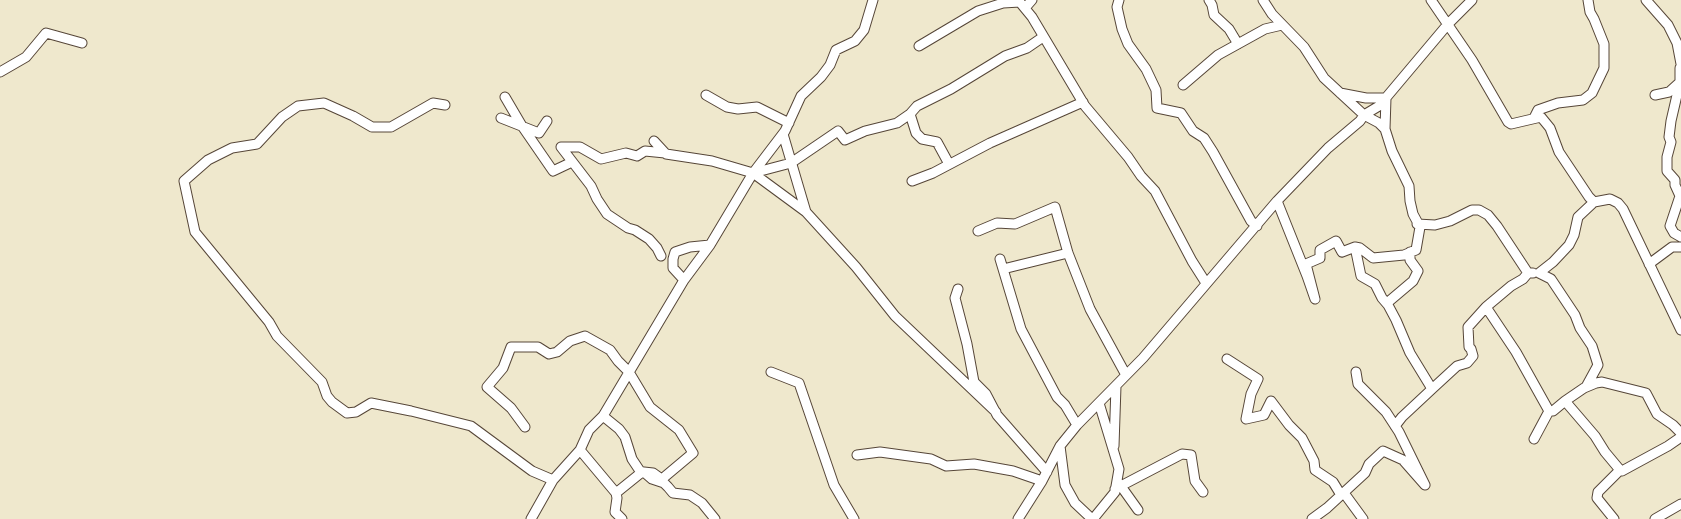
<!DOCTYPE html>
<html>
<head>
<meta charset="utf-8">
<style>
	body { margin:0 }
	canvas { display:block; background:#efe8cd }
</style>
</head>
<body>
<canvas width="1681" height="519"></canvas>
<script>
const context = document.querySelector('canvas').getContext('2d');
context.lineJoin = 'round';
function shape(rows) {
  const path = new Path2D();
  for (const r of rows) {
    path.moveTo(r[0], r[1]);
    for (let i = 2; i < r.length; i += 2) path.lineTo(r[i], r[i + 1]);
  }
  return path;
}
function strokePath(path, color, width, dash) {
  context.strokeStyle = color;
  context.lineWidth = width;
  context.lineCap = dash ? 'butt' : 'round';
  context.setLineDash(dash || []);
  context.stroke(path);
}
const minor = shape([
	[1018,0,1032,17,1085,106,1128,157,1141,176,1155,191,1192,261,1206,283],
	[1119,0,1117,7,1122,29,1128,44,1146,69,1156,90,1157,108,1181,113,1193,131,1204,138,1213,152,1251,221,1257,226],
	[1209,0,1212,5,1214,15,1229,29,1238,44],
	[1263,0,1272,14,1304,47,1324,78,1364,115,1379,123,1385,129],
	[1431,0,1472,60,1508,122,1511,124,1541,117,1550,128,1559,152,1589,197,1594,202,1610,199,1618,203,1623,209,1681,330],
	[1646,0,1668,25,1677,43,1681,64],
	[1025,8,1032,0],
	[919,46,978,11,1003,3,1020,2],
	[0,72,26,57,46,33,82,43],
	[1678,84,1677,95,1671,121,1669,137,1671,142,1667,157,1667,171,1675,180,1675,185,1680,196,1670,226,1674,233,1681,237],
	[1183,85,1218,55,1265,29,1282,25],
	[706,95,727,107,738,109,757,107,789,123],
	[1655,95,1669,92,1680,82,1680,68,1681,67],
	[505,97,522,126,553,171,572,162],
	[445,105,433,103,391,127,372,127,353,116,324,103,298,106,282,117,257,144,232,148,208,160,184,181,195,232,269,322,277,336,322,382,327,396,332,402,347,413,356,412,371,403,411,411,471,426,532,471,553,480],
	[910,114,916,133,922,139,937,142,949,164],
	[501,118,539,133,547,121],
	[1534,118,1538,110,1558,103,1583,100,1592,93,1604,68,1604,44,1594,19,1590,12,1588,0],
	[783,134,806,212,856,267,895,316,996,412],
	[654,141,666,154,712,161,753,173,785,131,801,96,821,77,830,65,836,50,855,41,864,30,873,0],
	[561,147,591,186,597,199,607,214,628,228,635,230,649,239,657,248,661,256],
	[561,147,580,147,601,159,626,153,637,156,645,151,665,153],
	[753,173,806,212],
	[912,181,933,173,990,143,1083,102],
	[1277,201,1307,276,1315,299,1306,264,1320,258,1320,250,1336,241,1342,252,1355,247,1360,248,1373,258,1404,255,1416,250,1420,227,1413,214,1410,201,1409,186,1392,151,1385,129,1386,98,1366,98,1340,93],
	[1417,224,1435,225,1450,221,1472,210,1479,210,1488,215,1497,226,1528,273],
	[978,231,997,223,1015,224,1055,207,1068,253,1090,309,1126,375],
	[1355,247,1361,276,1375,284,1382,298,1388,305,1396,320,1410,353,1432,389,1402,417,1395,426],
	[1000,259,1021,329,1057,397,1065,405,1077,425],
	[1649,264,1672,247,1681,247],
	[1003,269,1068,253],
	[684,280,673,268,673,259,675,252,690,247,710,245],
	[958,289,955,298,967,344,974,382,986,394,997,415,1047,472],
	[1387,303,1413,281,1418,271,1410,260,1410,252],
	[1486,307,1511,286,1523,279,1528,273,1533,273],
	[1227,359,1258,379,1251,394,1246,419,1264,415,1271,401,1289,425,1302,438,1314,461,1315,470,1333,482,1341,495],
	[771,372,799,383,834,485,854,519],
	[1586,387,1598,365,1592,346,1580,328,1575,315,1551,279,1539,273,1553,262,1569,245,1574,235,1578,217,1594,202],
	[1432,389,1457,366,1467,363,1473,356,1471,349,1469,347,1468,327,1486,307,1516,352,1549,411,1534,439],
	[1565,401,1584,388,1596,383,1602,382,1646,393,1657,414,1673,425,1681,433],
	[1549,411,1553,411,1565,401,1595,436,1605,452,1620,470,1598,492,1597,498,1614,519],
	[603,416,619,429,625,437,632,459,640,471,644,472],
	[525,427,511,408,487,387,503,368,511,347,538,347,549,354,557,352,570,341,585,336,610,350,618,361,629,372,650,407,679,430,693,453,662,479],
	[1060,446,1065,485,1075,503,1092,519],
	[1114,446,1116,386],
	[580,450,616,493,642,472],
	[857,455,880,452,931,459,946,466,974,464,1013,471,1042,481],
	[1620,470,1622,471,1633,465,1668,446,1681,437],
	[1118,482,1138,510],
	[664,483,652,479,644,472,653,473,660,478,662,479,664,483,668,487,673,493,690,495,702,503,715,519],
	[1115,489,1182,454,1191,455,1195,481,1203,492],
	[616,493,617,498,615,512,622,519],
	[1344,493,1363,519],
	[531,519,553,480,580,450,589,430,603,416,684,280,710,245,753,173,791,163,838,131,845,140,865,131,897,123,910,114,917,106,951,89,1005,56,1027,48,1043,37],
	[1018,519,1042,481,1060,446,1077,425,1143,358,1277,201,1328,148,1360,121,1364,115,1379,106,1448,24,1472,0],
	[1093,519,1115,492,1119,469,1099,403],
	[1312,519,1327,508,1365,473,1369,464,1383,451,1403,460,1425,485,1399,432,1386,412,1358,384,1356,372],
	[1655,519,1681,504]
]);
strokePath(minor, '#564638', 11);
strokePath(minor, '#fff', 9);
</script>
</body>
</html>
